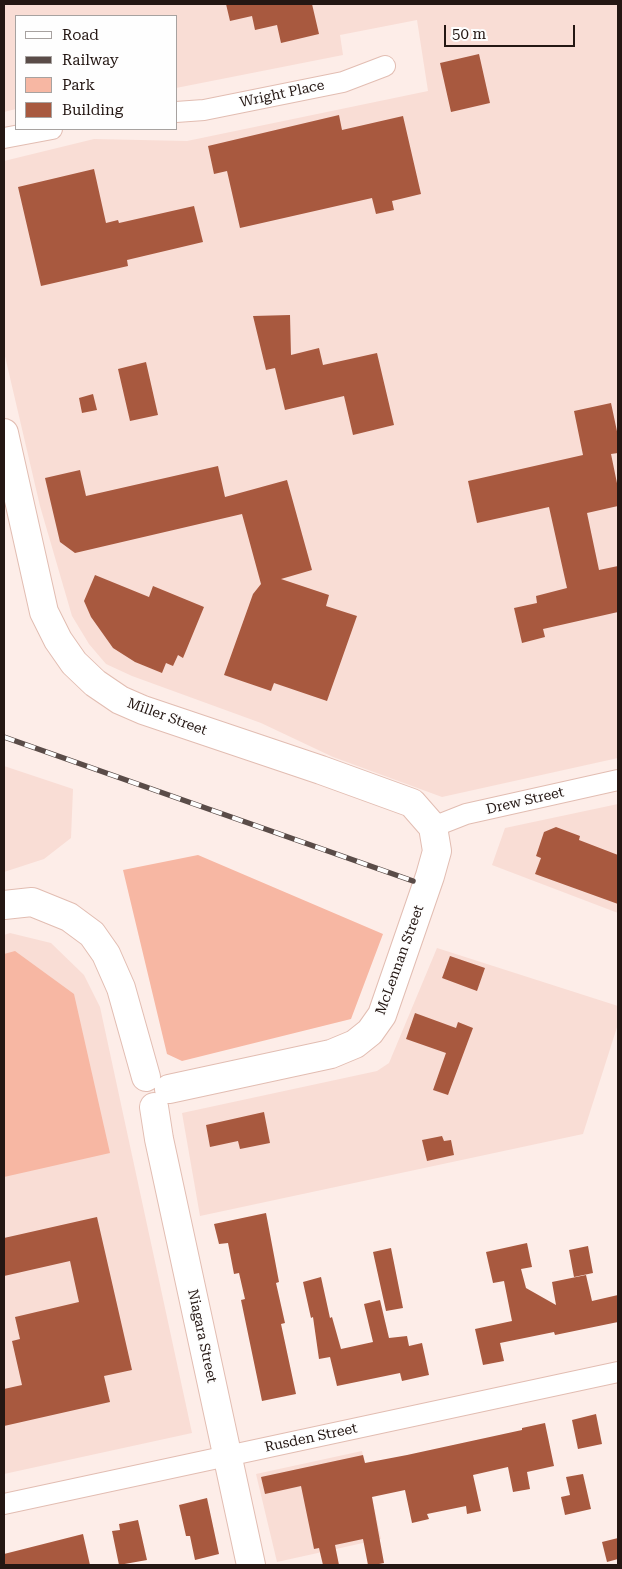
<!DOCTYPE html>
<html>
<head>
<meta charset="utf-8">
<style>
	body { margin:0 }
	#map { position:relative; width:622px; height:1569px; overflow:hidden; background:#fdede8; font-family:"Roboto Serif",serif }
	canvas { display:block }
	.frame { position:absolute; inset:0; border:5px solid #241713; pointer-events:none }
	.legend { position:absolute; left:15px; top:15px; width:162px; height:115px; box-sizing:border-box; background:#fefefe; border:1px solid #a7a2a0; margin:0; padding:6px 9px; list-style:none; font-size:15px; color:#241713 }
	.legend li { display:flex; align-items:center; gap:10px; height:25px }
	.legend b { width:25px; border:1px solid #a7a2a0 }
	.scale { position:absolute; left:444px; top:25px; width:131px; height:22px; box-sizing:border-box; border:2px solid #241713; border-top:0; padding-left:6px; font-size:15px; line-height:18px; white-space:nowrap; color:#241713; -webkit-text-stroke:4px #fefefe; paint-order:stroke }
</style>
</head>
<body>
<div id="map">
<canvas width="622" height="1569"></canvas>
<div class="frame"></div>
<ul class="legend">
<li><b style="height:6px;background:#fff"></b>Road</li>
<li><b style="height:6px;background:#5a4c48"></b>Railway</li>
<li><b style="height:14px;background:#f7b7a3"></b>Park</li>
<li><b style="height:14px;background:#a8593f"></b>Building</li>
</ul>
<div class="scale">50 m</div>
</div>
<script>
const context = document.querySelector('canvas').getContext('2d');
context.lineJoin = 'round';
function fill(path, color) {
  context.fillStyle = color;
  context.fill(path, 'evenodd');
}
function shape(rows) {
  const path = new Path2D();
  for (const r of rows) {
    path.moveTo(r[0], r[1]);
    for (let i = 2; i < r.length; i += 2) path.lineTo(r[i], r[i + 1]);
  }
  return path;
}
function strokePath(path, color, width, dash) {
  context.strokeStyle = color;
  context.lineWidth = width;
  context.lineCap = dash ? 'butt' : 'round';
  context.setLineDash(dash || []);
  context.stroke(path);
}
function label(font, color, halo, rows, align = 'center') {
  context.font = font + ' "Roboto Serif",serif';
  context.lineWidth = 4;
  context.setLineDash([]);
  context.textBaseline = 'middle';
  context.strokeStyle = halo;
  context.fillStyle = color;
  for (const [text, x, y, turn = 0] of rows) {
    context.save();
    context.translate(x, y);
    context.rotate((+turn || 0) * Math.PI / 180);
    context.textAlign = isNaN(turn) ? turn : align;
    if (halo) context.strokeText(text, 0, 0);
    context.fillText(text, 0, 0);
    context.restore();
  }
}
fill(shape([
	[4,4,618,4,618,758,442,797,333,757,261,723,132,676,106,664,89,644,72,616,40,506,4,352,4,161,94,139,187,141,428,91,417,20,340,35,343,55,176,88,176,16,16,16,16,109,4,112],
	[4,766,73,789,71,838,44,859,4,872],
	[618,804,618,913,492,865,505,828],
	[10,933,51,943,84,975,100,1007,192,1433,4,1474,4,935],
	[437,948,618,1006,618,1024,583,1134,200,1216,182,1113,377,1071,389,1063],
	[362,1451,381,1539,277,1562,256,1474]
]), '#f9ddd5');
fill(shape([
	[198,855,383,934,351,1019,182,1061,167,1054,123,870],
	[15,951,74,994,110,1153,4,1177,4,954]
]), '#f7b7a3');
fill(shape([
	[226,4,312,4,319,34,281,43,277,25,255,30,252,16,230,21],
	[479,54,490,103,451,112,440,63],
	[339,115,342,130,403,116,421,194,392,201,394,210,376,214,372,198,240,228,227,171,214,174,208,146],
	[94,169,106,223,118,220,119,223,194,206,203,242,127,260,128,266,41,286,18,187],
	[290,315,291,355,319,348,323,365,377,353,394,425,353,435,344,396,285,410,275,368,266,370,253,316],
	[146,362,158,415,130,421,118,369],
	[93,394,97,410,82,413,79,398],
	[611,403,618,436,618,453,611,454,618,488,618,506,587,513,599,570,618,566,618,612,543,629,545,637,522,643,514,608,537,603,536,596,567,588,549,507,477,523,468,481,583,455,574,411],
	[218,466,225,497,287,480,312,570,281,579,329,595,326,606,357,616,327,701,274,683,271,691,224,675,253,594,261,584,242,514,75,553,60,542,45,478,80,470,86,496],
	[95,575,149,597,153,586,204,607,183,658,178,655,173,666,166,663,162,673,135,662,113,648,91,617,84,601],
	[556,827,580,836,579,840,618,855,618,904,535,874,541,858,536,856,544,832],
	[450,956,485,968,477,991,442,978],
	[415,1013,456,1028,458,1022,473,1028,448,1095,433,1090,446,1053,406,1039],
	[264,1112,270,1143,240,1149,238,1141,210,1147,206,1125],
	[442,1136,444,1141,451,1140,454,1155,427,1161,422,1140],
	[266,1213,279,1282,276,1283,285,1323,281,1324,296,1394,262,1401,241,1300,245,1299,239,1273,234,1274,228,1243,219,1244,214,1224],
	[97,1217,132,1370,104,1376,110,1402,4,1426,4,1389,22,1385,12,1341,20,1339,15,1317,79,1302,70,1261,4,1276,4,1238],
	[527,1243,532,1267,521,1269,526,1288,556,1305,552,1282,586,1275,592,1301,618,1295,618,1322,555,1335,554,1332,500,1343,504,1361,483,1365,475,1329,512,1321,504,1281,493,1283,486,1252],
	[588,1246,593,1273,574,1277,569,1250],
	[391,1248,403,1308,386,1311,373,1252],
	[321,1277,330,1318,332,1317,341,1349,373,1342,364,1304,380,1300,389,1338,407,1336,409,1346,422,1343,429,1375,402,1381,400,1373,337,1386,330,1357,319,1359,313,1317,311,1318,303,1282],
	[596,1414,602,1444,578,1449,572,1420],
	[545,1423,554,1466,527,1472,530,1489,513,1492,508,1467,473,1475,481,1511,467,1514,466,1506,427,1514,429,1519,412,1523,405,1490,372,1497,384,1563,374,1565,368,1565,363,1539,335,1545,339,1565,323,1565,319,1548,314,1549,301,1486,265,1494,261,1477,363,1455,365,1463,407,1455,522,1430,522,1428],
	[583,1474,591,1509,565,1515,561,1497,570,1495,566,1477],
	[207,1498,219,1554,195,1560,190,1536,186,1536,179,1505],
	[138,1520,147,1560,119,1565,112,1531,120,1530,119,1524],
	[83,1534,90,1565,4,1565,4,1554],
	[618,1538,618,1559,607,1562,602,1542]
]), '#a8593f');
const street = shape([
	[176,112,204,110,343,82,385,66],
	[4,138,52,129],
	[433,827,466,814,618,780],
	[4,1504,618,1372]
]);
const secondary = shape([
	[4,433,44,612,58,640,74,663,95,683,120,700,143,710,321,770,412,803,433,827,437,851,430,876,382,1015,370,1032,355,1044,331,1054,169,1089],
	[4,905,32,902,69,917,92,934,106,954,121,988,146,1077],
	[154,1107,159,1139,251,1565]
]);
strokePath(street, '#e2bdb2', 22);
strokePath(secondary, '#e2bdb2', 30);
strokePath(street, '#fff', 20);
strokePath(secondary, '#fff', 28);
const rail = shape([
	[4,737,413,881]
]);
strokePath(rail, '#5a4c48', 5.5);
strokePath(rail, '#fefefe', 4, [11]);
label('14px', '#241713', '#fefefe', [
	["Wright Place",282,94,-12],
	["Miller Street",167,717,20],
	["Drew Street",525,801,-13],
	["McLennan Street",400,960,-70],
	["Niagara Street",202,1336,78],
	["Rusden Street",311,1438,-12]
]);
</script>
</body>
</html>
